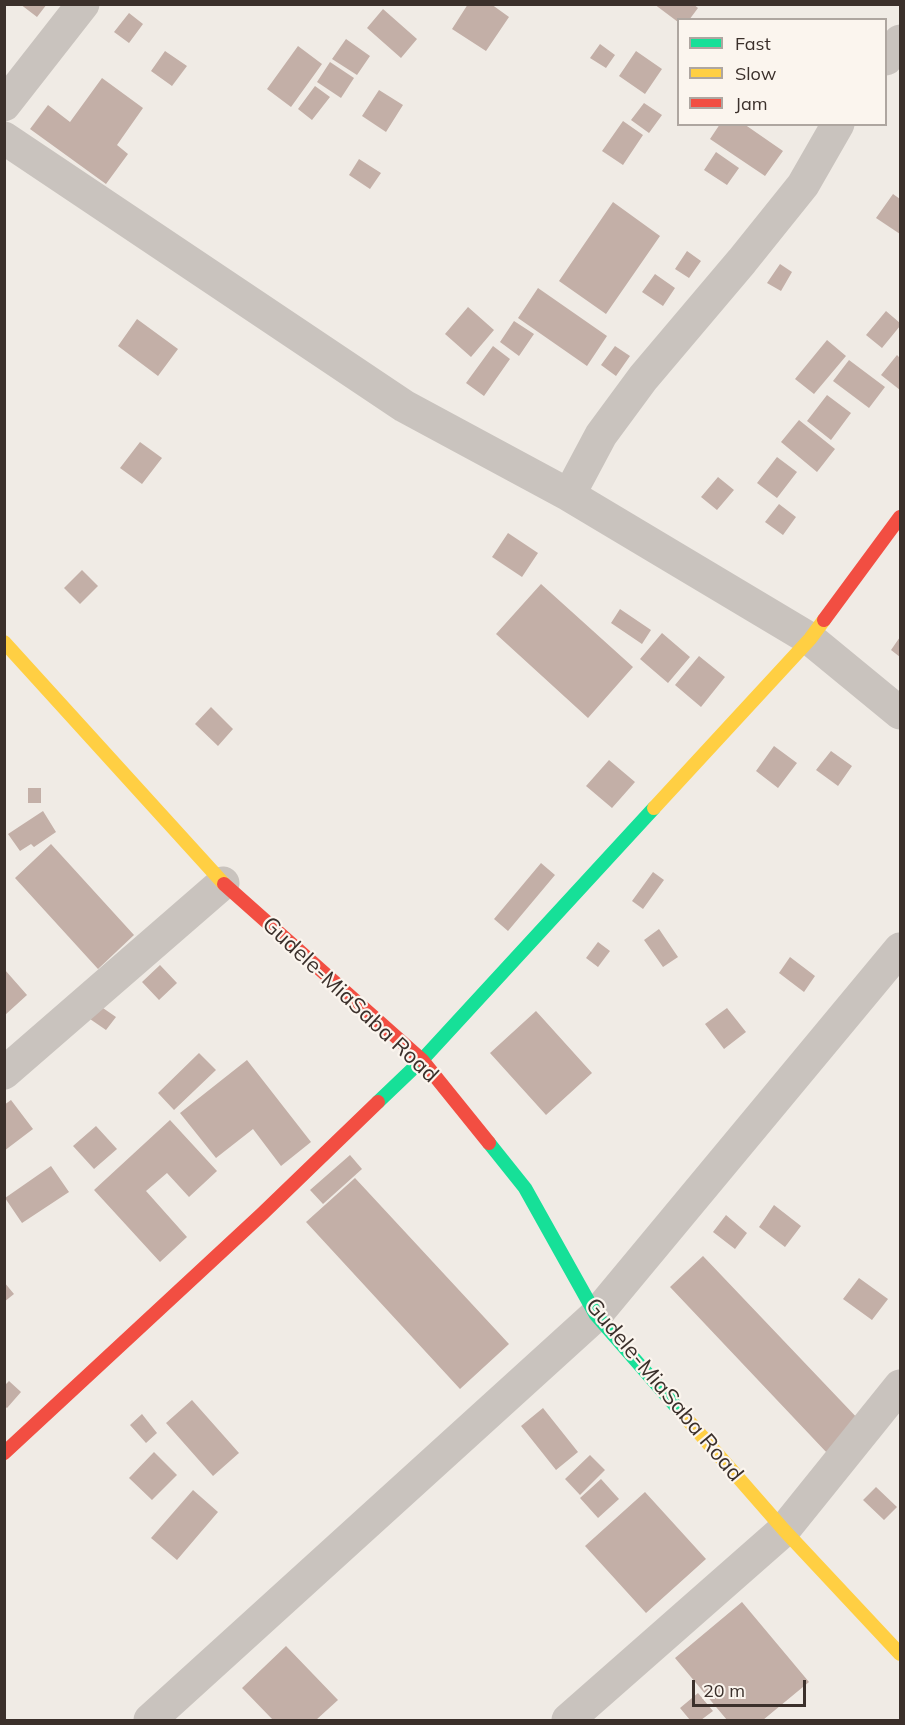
<!DOCTYPE html>
<html>
<head>
<meta charset="utf-8">
<style>
	body { margin:0 }
	#map { position:relative; width:905px; height:1725px; overflow:hidden; background:#f0ebe5; font-family:Mulish,sans-serif }
	canvas { display:block }
	.frame { position:absolute; inset:0; border:6px solid #3b302b; pointer-events:none }
	.legend { position:absolute; left:677px; top:18px; width:210px; height:108px; box-sizing:border-box; background:#fbf5ee; border:2px solid #aea6a0; margin:0; padding:8px 10px; list-style:none; font-size:18px; color:#3b302b }
	.legend li { display:flex; align-items:center; gap:12px; height:30px }
	.legend b { width:30px; border:2px solid #aea6a0 }
	.scale { position:absolute; left:692px; top:1680px; width:114px; height:27px; box-sizing:border-box; border:3px solid #3b302b; border-top:0; padding-left:8px; font-size:18px; line-height:21px; white-space:nowrap; color:#3b302b; -webkit-text-stroke:4px #fbf5ee; paint-order:stroke }
</style>
</head>
<body>
<div id="map">
<canvas width="905" height="1725"></canvas>
<div class="frame"></div>
<ul class="legend">
<li><b style="height:8px;background:#16e098"></b>Fast</li>
<li><b style="height:8px;background:#ffcf43"></b>Slow</li>
<li><b style="height:8px;background:#f24e42"></b>Jam</li>
</ul>
<div class="scale">20 m</div>
</div>
<script>
const context = document.querySelector('canvas').getContext('2d');
context.lineJoin = 'round';
function fill(path, color) {
  context.fillStyle = color;
  context.fill(path, 'evenodd');
}
function shape(rows) {
  const path = new Path2D();
  for (const r of rows) {
    path.moveTo(r[0], r[1]);
    for (let i = 2; i < r.length; i += 2) path.lineTo(r[i], r[i + 1]);
  }
  return path;
}
function strokePath(path, color, width, dash) {
  context.strokeStyle = color;
  context.lineWidth = width;
  context.lineCap = dash ? 'butt' : 'round';
  context.setLineDash(dash || []);
  context.stroke(path);
}
function label(font, color, halo, rows, align = 'center') {
  context.font = font + ' Mulish,sans-serif';
  context.lineWidth = 4.5;
  context.setLineDash([]);
  context.textBaseline = 'middle';
  context.strokeStyle = halo;
  context.fillStyle = color;
  for (const [text, x, y, turn = 0] of rows) {
    context.save();
    context.translate(x, y);
    context.rotate((+turn || 0) * Math.PI / 180);
    context.textAlign = isNaN(turn) ? turn : align;
    if (halo) context.strokeText(text, 0, 0);
    context.fillText(text, 0, 0);
    context.restore();
  }
}
fill(shape([
	[20,4,47,4,37,17],
	[468,4,491,4,509,17,486,51,452,29],
	[654,4,693,4,698,8,689,20,678,20,678,22],
	[383,9,417,39,401,58,367,28],
	[129,13,143,24,129,43,114,32],
	[346,39,370,56,357,75,332,59],
	[600,44,615,55,606,68,590,58],
	[298,46,322,64,291,107,267,89],
	[165,51,187,66,172,86,151,71],
	[636,51,662,69,645,94,619,76],
	[330,62,354,78,341,98,317,82],
	[102,78,143,108,117,145,128,154,106,184,30,129,48,105,70,122],
	[315,86,330,97,312,120,298,109],
	[379,90,403,105,386,132,362,116],
	[644,103,662,115,649,133,631,120],
	[623,121,643,135,623,165,602,151],
	[720,124,744,124,783,151,765,176,710,139],
	[716,152,739,168,727,185,704,170],
	[359,159,381,173,370,189,349,175],
	[893,194,900,199,900,234,876,218],
	[613,202,660,236,606,314,559,281],
	[687,251,701,261,689,278,675,269],
	[780,264,792,272,781,291,767,283],
	[655,274,675,288,663,306,642,292],
	[538,288,607,336,587,366,518,318],
	[468,307,494,330,471,357,445,334],
	[886,311,900,323,900,326,882,348,866,335],
	[137,319,178,349,158,376,118,346],
	[514,321,534,334,519,356,500,342],
	[827,340,846,356,814,394,795,379],
	[493,346,510,359,484,396,466,383],
	[615,346,630,356,616,376,601,365],
	[897,355,900,358,900,390,881,375],
	[849,360,885,387,869,408,833,381],
	[827,395,851,413,831,440,807,421],
	[799,420,835,449,817,472,781,442],
	[140,442,162,458,142,484,120,468],
	[777,457,797,472,777,498,757,483],
	[718,477,734,490,717,510,701,497],
	[779,504,796,517,783,535,765,522],
	[508,533,538,553,522,577,492,557],
	[82,570,98,586,80,604,64,588],
	[541,584,633,667,588,718,496,634],
	[620,609,651,630,642,644,611,623],
	[662,633,690,657,668,683,640,659],
	[900,637,900,657,891,650],
	[699,656,725,677,701,707,675,685],
	[211,707,233,729,218,746,195,724],
	[774,746,797,763,778,788,756,771],
	[831,751,852,766,838,786,816,770],
	[609,760,635,782,612,808,586,786],
	[28,788,41,788,41,803,28,803],
	[43,811,56,832,34,847,31,844,20,851,8,834],
	[51,844,134,935,98,969,15,878],
	[541,863,555,875,508,931,494,919],
	[653,872,664,880,643,909,632,901],
	[659,929,678,957,663,967,644,940],
	[598,942,610,951,598,967,586,958],
	[790,957,815,976,804,992,779,973],
	[160,965,177,983,159,1000,142,982],
	[5,970,27,995,5,1015],
	[100,1006,116,1017,106,1030,90,1019],
	[727,1008,746,1032,724,1049,705,1024],
	[536,1011,592,1073,546,1115,490,1053],
	[199,1053,216,1070,174,1110,158,1093],
	[247,1060,311,1142,281,1166,253,1129,216,1158,180,1113],
	[11,1100,33,1129,4,1151,4,1105],
	[170,1120,217,1171,189,1197,167,1173,146,1191,187,1237,160,1262,94,1190],
	[96,1126,117,1149,94,1169,73,1146],
	[350,1155,362,1169,323,1204,310,1190],
	[51,1166,69,1192,22,1223,5,1198],
	[355,1178,509,1344,460,1389,306,1222],
	[774,1205,801,1226,785,1247,759,1227],
	[726,1215,747,1233,735,1249,713,1232],
	[703,1256,861,1422,828,1454,670,1287],
	[859,1278,888,1299,872,1320,843,1299],
	[4,1282,14,1294,4,1302],
	[9,1381,21,1392,7,1408,4,1406,4,1386],
	[192,1400,239,1453,213,1476,166,1423],
	[543,1408,578,1452,556,1470,521,1426],
	[142,1414,157,1433,146,1443,130,1425],
	[154,1452,177,1475,152,1500,129,1478],
	[590,1455,605,1470,580,1495,565,1479],
	[601,1479,619,1499,598,1518,580,1498],
	[876,1487,897,1507,884,1520,863,1500],
	[193,1490,218,1512,177,1560,151,1538],
	[645,1492,706,1559,646,1613,585,1546],
	[742,1602,809,1682,763,1720,727,1720,675,1658],
	[286,1646,338,1700,316,1720,273,1720,242,1688],
	[698,1693,713,1711,701,1720,690,1720,680,1708]
]), '#c3afa7');
strokePath(shape([
	[886,59,900,41],
	[4,105,83,4],
	[4,138,404,406,569,495,810,639,900,713],
	[569,495,601,435,643,378,742,261,803,185,838,124],
	[4,1073,223,883],
	[150,1720,596,1315,900,949],
	[568,1720,784,1530,900,1386]
]), '#c9c3be', 33);
strokePath(shape([
	[378,1102,422,1060,654,808],
	[489,1143,525,1188,596,1315,686,1418]
]), '#16e098', 14);
strokePath(shape([
	[4,642,224,884],
	[654,808,810,639,824,620],
	[686,1418,784,1530,900,1654]
]), '#ffcf43', 14);
strokePath(shape([
	[824,620,900,517],
	[224,884,422,1060,489,1143],
	[4,1453,262,1214,378,1102]
]), '#f24e42', 14);
label('22px', '#3b302b', '#fbf5ee', [
	["Gudele-MiaSaba Road",350,1000,43],
	["Gudele-MiaSaba Road",664,1390,50]
]);
</script>
</body>
</html>
